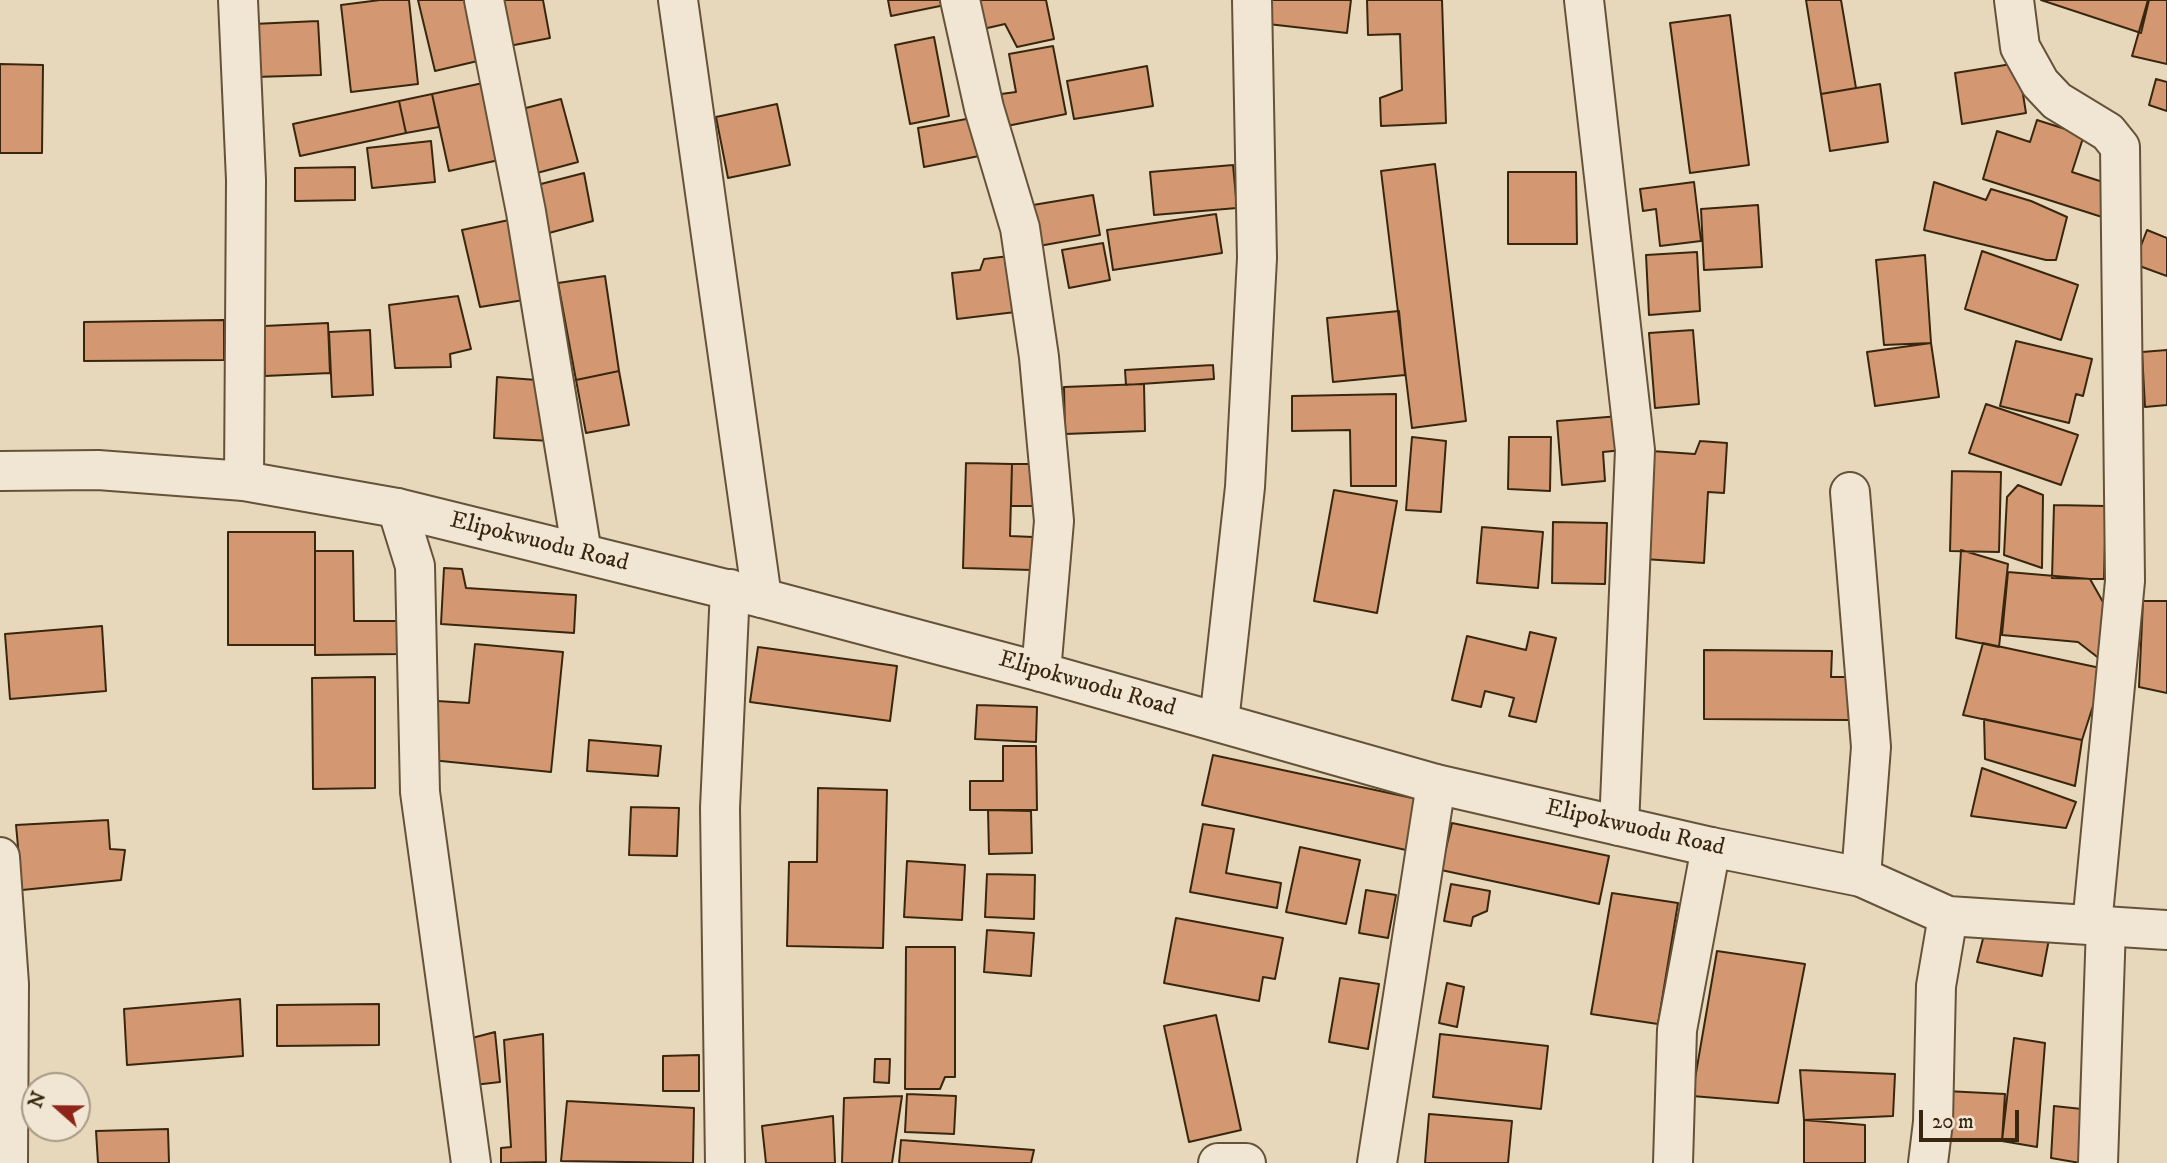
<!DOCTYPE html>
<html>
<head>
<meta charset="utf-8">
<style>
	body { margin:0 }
	#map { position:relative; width:2167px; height:1163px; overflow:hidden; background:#e8d8bb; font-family:"IM FELL DW Pica",serif }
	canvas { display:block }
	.north { position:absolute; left:21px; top:1072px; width:70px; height:70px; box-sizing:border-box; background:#f0e6d3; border:2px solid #a69a84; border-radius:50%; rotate:291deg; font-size:19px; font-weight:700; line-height:28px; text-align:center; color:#38270e }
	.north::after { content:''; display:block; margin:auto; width:24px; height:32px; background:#8f2418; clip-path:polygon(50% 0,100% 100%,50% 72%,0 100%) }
	.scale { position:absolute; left:1919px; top:1110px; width:100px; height:32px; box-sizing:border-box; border:4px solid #38270e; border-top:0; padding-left:9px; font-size:21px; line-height:24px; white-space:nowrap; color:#38270e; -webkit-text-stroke:5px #f0e6d3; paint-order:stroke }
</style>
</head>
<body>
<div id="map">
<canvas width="2167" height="1163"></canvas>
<div class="north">N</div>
<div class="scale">20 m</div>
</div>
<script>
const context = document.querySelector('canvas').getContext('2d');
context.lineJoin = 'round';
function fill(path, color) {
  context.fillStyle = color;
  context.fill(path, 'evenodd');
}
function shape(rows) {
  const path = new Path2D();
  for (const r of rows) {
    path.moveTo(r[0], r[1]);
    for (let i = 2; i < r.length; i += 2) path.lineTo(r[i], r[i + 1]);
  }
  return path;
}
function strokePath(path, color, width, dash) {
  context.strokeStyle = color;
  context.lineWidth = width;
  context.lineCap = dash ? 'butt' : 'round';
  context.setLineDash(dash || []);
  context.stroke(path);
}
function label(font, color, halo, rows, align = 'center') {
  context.font = font + ' "IM FELL DW Pica",serif';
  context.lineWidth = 6;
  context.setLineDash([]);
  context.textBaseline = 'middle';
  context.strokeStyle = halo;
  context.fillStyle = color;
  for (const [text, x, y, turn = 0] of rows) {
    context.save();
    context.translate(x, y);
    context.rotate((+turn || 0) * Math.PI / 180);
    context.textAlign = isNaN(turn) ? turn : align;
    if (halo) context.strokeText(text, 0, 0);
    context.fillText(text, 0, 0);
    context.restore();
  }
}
const building = shape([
	[380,0,409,0,418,84,351,92,341,5,380,0],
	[418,0,468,0,482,60,435,71,418,0],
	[495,0,543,0,550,38,504,47,495,0],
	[888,0,949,0,950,4,891,16,888,0],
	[977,0,1046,0,1054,39,1017,47,1005,24,983,29,977,0],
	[1271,0,1351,0,1347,33,1268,24,1271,0],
	[1367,0,1442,0,1446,123,1381,126,1380,98,1402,90,1400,34,1368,35,1367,0],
	[1806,0,1841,0,1856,88,1821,94,1806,0],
	[2041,0,2149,0,2141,33,2041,0],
	[2148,0,2167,0,2167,64,2132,56,2148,0],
	[1730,15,1749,165,1690,173,1670,23,1730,15],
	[318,21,321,75,255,77,253,24,318,21],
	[934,37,949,116,910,124,895,45,934,37],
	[1053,46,1066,114,1007,126,1001,94,1016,92,1009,54,1053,46],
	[2018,63,2026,113,1962,124,1955,73,2018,63],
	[0,64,43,65,42,153,0,153,0,64],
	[1147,66,1153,106,1074,119,1067,81,1147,66],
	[2156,79,2167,82,2167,111,2149,105,2156,79],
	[483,83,499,160,449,171,432,94,483,83],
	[1880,84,1888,142,1830,151,1821,94,1880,84],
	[432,94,439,127,406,133,399,101,432,94],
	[561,99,578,162,537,173,522,109,561,99],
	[399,101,406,133,300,156,293,124,399,101],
	[777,104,790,165,728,178,716,117,777,104],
	[977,117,984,155,924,167,918,128,977,117],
	[2037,120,2084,135,2072,172,2112,185,2102,217,1983,179,1997,131,2030,142,2037,120],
	[431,141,435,182,372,188,367,148,431,141],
	[1435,164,1466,421,1412,428,1381,171,1435,164],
	[1233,165,1237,208,1154,215,1150,172,1233,165],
	[355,167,355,200,295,201,295,168,355,167],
	[1508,172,1576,172,1577,244,1508,244,1508,172],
	[584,173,593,221,549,233,537,185,584,173],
	[1694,182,1701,241,1660,246,1656,209,1643,211,1640,189,1694,182],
	[1934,182,1986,200,1991,189,2031,201,2067,217,2056,260,2046,260,1924,230,1934,182],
	[1093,195,1100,235,1039,246,1033,205,1093,195],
	[1758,205,1762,267,1704,270,1701,209,1758,205],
	[1216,214,1222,253,1113,270,1107,230,1216,214],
	[509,220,530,299,480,307,462,230,509,220],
	[2147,230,2167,238,2167,276,2134,264,2147,230],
	[1103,243,1110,280,1069,288,1062,250,1103,243],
	[1982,251,2078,285,2061,340,1965,309,1982,251],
	[1697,252,1700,311,1649,315,1646,255,1697,252],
	[1018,255,1024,311,957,319,952,273,980,270,984,259,1018,255],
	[1925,255,1931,343,1884,345,1876,260,1925,255],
	[605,276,619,371,576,380,558,283,605,276],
	[458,296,471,349,450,354,451,367,395,368,389,305,458,296],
	[1399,311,1405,375,1333,382,1327,318,1399,311],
	[224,320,224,360,84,361,84,322,224,320],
	[328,323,330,373,265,376,264,326,328,323],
	[370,330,373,395,332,397,329,332,370,330],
	[1693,330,1699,404,1655,408,1649,333,1693,330],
	[2016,341,2092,359,2083,396,2076,394,2069,423,2000,406,2016,341],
	[1931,343,1939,397,1875,406,1867,352,1931,343],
	[2167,350,2167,405,2145,407,2142,352,2167,350],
	[1213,365,1214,379,1126,385,1125,370,1213,365],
	[619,371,629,425,586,433,576,380,619,371],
	[497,377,550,381,552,441,494,438,497,377],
	[1144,384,1145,431,1065,434,1064,387,1144,384],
	[1396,394,1396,486,1351,486,1350,430,1292,431,1292,396,1396,394],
	[1986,404,2078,435,2061,485,1969,453,1986,404],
	[1620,416,1623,450,1603,452,1605,481,1562,485,1557,421,1620,416],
	[1412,437,1446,441,1441,512,1406,510,1412,437],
	[1509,437,1551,437,1550,491,1508,489,1509,437],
	[1700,441,1727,443,1724,493,1708,492,1704,563,1644,559,1651,451,1695,454,1700,441],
	[966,463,1012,464,1010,536,1033,537,1032,570,963,568,966,463],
	[1012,464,1036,464,1037,506,1011,506,1012,464],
	[1952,471,2001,472,1999,552,1950,551,1952,471],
	[2018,485,2043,495,2042,568,2004,555,2007,497,2018,485],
	[1334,490,1397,501,1377,613,1314,601,1334,490],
	[2054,505,2106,506,2104,579,2052,578,2054,505],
	[1553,522,1607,523,1605,584,1552,583,1553,522],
	[1482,527,1543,532,1538,588,1477,583,1482,527],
	[228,532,315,532,315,645,228,645,228,532],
	[1961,550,2008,564,1999,647,1956,638,1961,550],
	[315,551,353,551,354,621,402,621,402,654,315,655,315,551],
	[444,568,462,569,466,588,576,595,574,633,441,624,444,568],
	[2008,572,2090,579,2112,618,2105,663,2078,642,2002,635,2008,572],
	[2143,601,2167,601,2167,693,2139,687,2143,601],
	[102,626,106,691,10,699,5,634,102,626],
	[1530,632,1556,638,1536,722,1509,716,1514,698,1485,691,1481,707,1452,700,1467,636,1526,650,1530,632],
	[1983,643,2105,669,2082,740,1963,715,1983,643],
	[475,644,563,652,551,772,431,760,437,701,469,703,475,644],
	[758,647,897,666,890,721,750,702,758,647],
	[1704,650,1832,651,1831,677,1851,677,1850,720,1704,719,1704,650],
	[375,677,375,788,313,789,312,678,375,677],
	[977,705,1037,707,1036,742,975,739,977,705],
	[1984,719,2082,740,2075,786,1985,759,1984,719],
	[589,740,661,746,658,776,587,771,589,740],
	[1003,746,1036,746,1037,810,970,810,970,781,1003,781,1003,746],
	[1213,755,1417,799,1406,850,1202,805,1213,755],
	[1982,768,2076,802,2066,828,1971,816,1982,768],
	[818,788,887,790,883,948,787,946,789,862,817,862,818,788],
	[631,807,679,808,677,856,629,855,631,807],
	[988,810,1031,811,1032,853,989,854,988,810],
	[108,820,110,849,125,850,121,880,22,890,16,825,108,820],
	[1452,823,1609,856,1599,904,1441,870,1452,823],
	[1203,824,1234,829,1226,873,1281,883,1277,908,1190,892,1203,824],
	[1300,847,1360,860,1346,924,1286,912,1300,847],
	[907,861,965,865,962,920,904,917,907,861],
	[987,874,1035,875,1034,919,985,917,987,874],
	[1451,884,1490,891,1487,911,1473,917,1471,926,1444,921,1451,884],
	[1366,890,1396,895,1388,938,1359,933,1366,890],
	[1612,893,1678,903,1658,1024,1591,1014,1612,893],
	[1176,918,1283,938,1275,979,1263,977,1259,1001,1164,983,1176,918],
	[1986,927,2049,939,2042,976,1977,962,1986,927],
	[987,930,1034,933,1031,976,984,972,987,930],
	[906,947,955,947,955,1077,945,1077,940,1089,905,1089,906,947],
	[1717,951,1805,964,1778,1103,1692,1096,1717,951],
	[1340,978,1379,984,1368,1049,1329,1042,1340,978],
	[1447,983,1464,987,1457,1027,1439,1023,1447,983],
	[240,999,243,1056,127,1065,124,1009,240,999],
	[379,1004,379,1045,277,1046,277,1005,379,1004],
	[1216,1015,1241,1130,1189,1142,1164,1026,1216,1015],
	[495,1032,500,1082,474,1085,472,1038,495,1032],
	[543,1034,546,1162,501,1163,501,1148,511,1147,504,1040,543,1034],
	[1440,1034,1548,1046,1541,1109,1433,1097,1440,1034],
	[2014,1038,2045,1043,2037,1147,2002,1141,2014,1038],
	[699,1055,699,1091,663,1091,663,1056,699,1055],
	[875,1059,890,1059,889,1083,874,1082,875,1059],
	[1800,1070,1895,1074,1893,1116,1804,1120,1800,1070],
	[1946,1091,2005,1094,2002,1141,1943,1140,1946,1091],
	[907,1094,956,1096,954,1134,905,1132,907,1094],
	[902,1096,892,1163,842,1163,844,1098,902,1096],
	[567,1101,694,1108,693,1163,561,1161,567,1101],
	[2054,1106,2091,1110,2080,1163,2051,1158,2054,1106],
	[1429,1114,1512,1121,1508,1163,1425,1163,1429,1114],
	[833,1116,835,1163,766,1163,762,1126,833,1116],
	[1804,1120,1865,1125,1865,1163,1804,1163,1804,1120],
	[168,1129,169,1163,98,1163,96,1131,168,1129],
	[901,1140,1034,1150,1031,1163,899,1163,901,1140]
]);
fill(building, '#d39872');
strokePath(building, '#38270e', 2);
const minor = shape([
	[238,0,246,180,244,481],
	[484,0,526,212,582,553],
	[678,0,762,598],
	[960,0,984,108,1020,228,1039,357,1054,521,1041,672],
	[1584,0,1635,450,1619,826],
	[2014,0,2020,47,2040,83,2057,101,2108,132,2120,147,2125,581,2092,925],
	[1850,492,1871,747,1861,877],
	[397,508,415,566,420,792,471,1163],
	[1219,722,1245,487,1257,258,1252,0],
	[0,857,9,984,8,1163],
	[725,1163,720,808,730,589],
	[1218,1163,1246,1163],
	[1377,1163,1436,784],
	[1673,1163,1677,1030,1711,847],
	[1928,1163,1933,1122,1936,986,1948,916],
	[2098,1163,2106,926]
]);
const tertiary = shape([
	[0,471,98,470,244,481,397,508,762,598,1041,672,1436,784,1711,847,1861,877,1948,916,2167,930]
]);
strokePath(minor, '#645339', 42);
strokePath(tertiary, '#645339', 42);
strokePath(minor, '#f0e6d3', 38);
strokePath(tertiary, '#f0e6d3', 38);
label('24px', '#38270e', '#f0e6d3', [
	["Elipokwuodu Road",539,543,14],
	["Elipokwuodu Road",1087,685,16],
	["Elipokwuodu Road",1635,829,13]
]);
</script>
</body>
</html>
